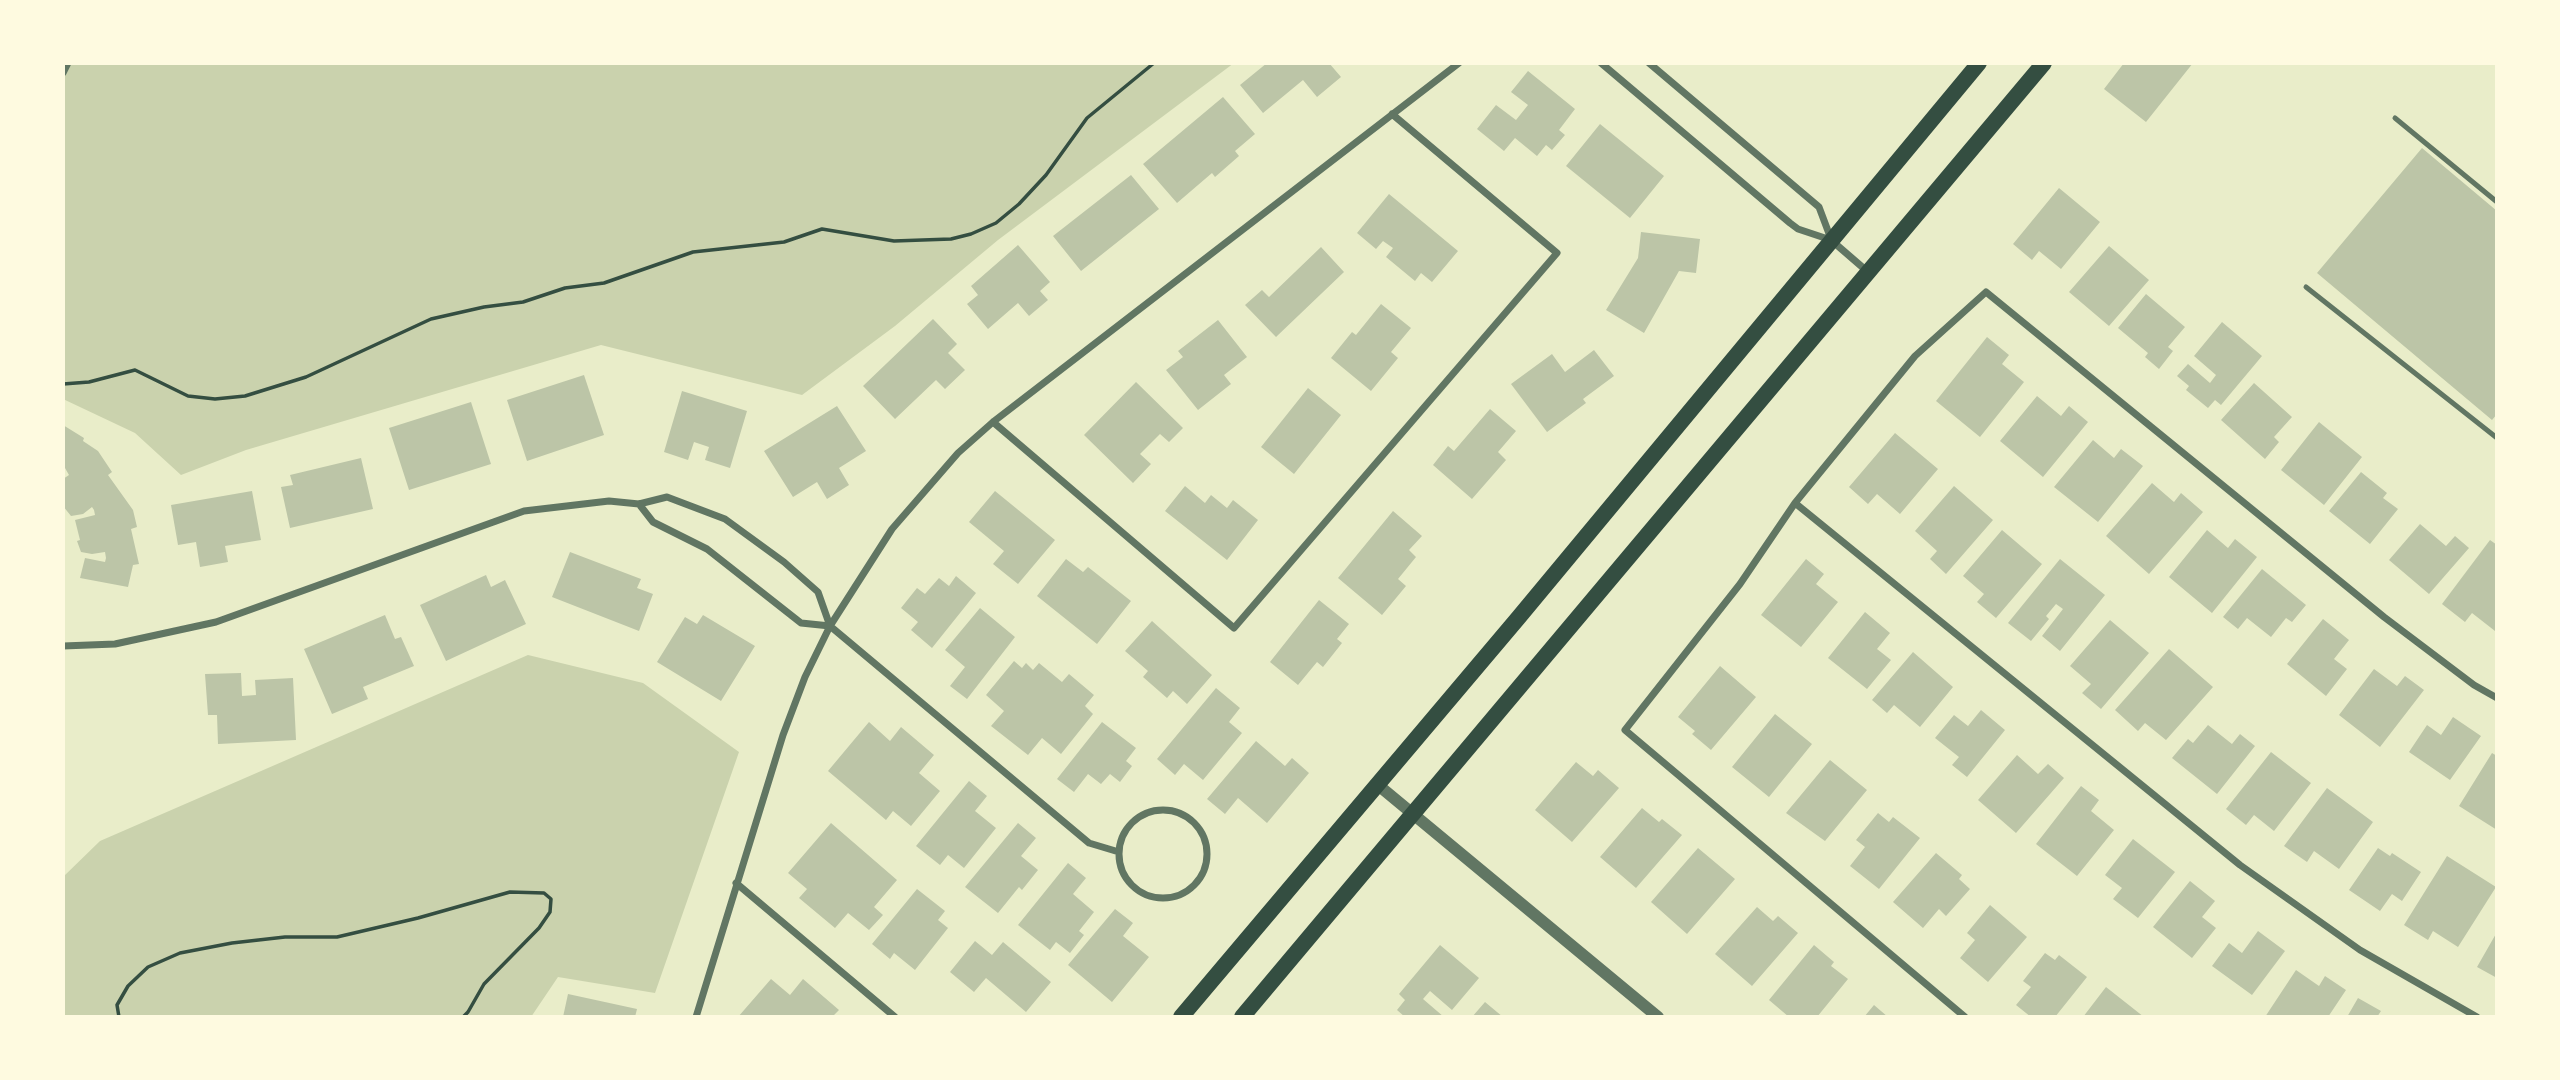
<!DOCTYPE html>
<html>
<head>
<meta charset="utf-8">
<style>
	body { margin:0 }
	#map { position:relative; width:2560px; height:1080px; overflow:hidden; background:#e9edc9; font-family:Rubik,sans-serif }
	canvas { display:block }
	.frame { position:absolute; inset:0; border:65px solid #fefae0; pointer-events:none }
</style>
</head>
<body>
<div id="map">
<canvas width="2560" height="1080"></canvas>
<div class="frame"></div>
</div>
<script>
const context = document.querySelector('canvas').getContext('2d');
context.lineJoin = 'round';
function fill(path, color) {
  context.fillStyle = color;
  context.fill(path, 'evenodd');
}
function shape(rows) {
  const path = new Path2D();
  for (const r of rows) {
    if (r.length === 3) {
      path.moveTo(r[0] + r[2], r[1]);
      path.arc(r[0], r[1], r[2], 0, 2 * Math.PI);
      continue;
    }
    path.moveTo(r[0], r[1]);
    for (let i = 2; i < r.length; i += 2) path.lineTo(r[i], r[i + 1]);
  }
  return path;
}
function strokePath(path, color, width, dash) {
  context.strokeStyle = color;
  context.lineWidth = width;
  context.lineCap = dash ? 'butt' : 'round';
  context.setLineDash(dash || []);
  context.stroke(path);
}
fill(shape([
	[63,63,1234,63,998,240,895,326,802,395,601,345,246,450,181,475,135,433,63,399],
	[528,655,643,683,739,752,655,993,558,977,531,1017,63,1017,63,877,100,841]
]), '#cad2ad');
fill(shape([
	[1267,63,1329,63,1341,77,1317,97,1303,80,1263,113,1240,85],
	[2124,63,2193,63,2146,122,2104,89],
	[1528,71,1575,109,1559,130,1565,135,1552,150,1546,145,1537,156,1515,138,1504,151,1477,129,1496,105,1516,120,1528,105,1511,92],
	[1223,97,1255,134,1235,151,1239,156,1215,177,1212,173,1177,203,1143,164],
	[1600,124,1664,176,1630,218,1566,166],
	[2422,148,2497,211,2497,414,2492,420,2317,273],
	[1131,175,1159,209,1081,271,1053,236],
	[2059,188,2100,222,2061,269,2039,251,2032,260,2013,244],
	[1389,194,1458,251,1432,282,1421,273,1415,281,1386,257,1393,248,1383,241,1376,249,1357,233],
	[1641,232,1700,239,1696,273,1679,271,1644,333,1606,310,1638,258],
	[1018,245,1050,282,1040,291,1048,300,1029,316,1018,303,988,329,967,304,978,295,971,286],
	[2109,246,2149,280,2109,326,2069,292],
	[1321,247,1344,272,1276,337,1245,305,1262,290,1269,297],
	[2146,294,2185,327,2168,347,2173,351,2159,369,2145,357,2148,353,2118,328],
	[1381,304,1411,328,1391,352,1398,358,1371,391,1331,358,1352,332,1356,335],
	[933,319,957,344,948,353,965,370,945,389,936,380,895,419,863,386],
	[1218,320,1247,357,1224,375,1231,384,1198,410,1166,370,1183,357,1178,351],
	[2222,322,2262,356,2221,405,2215,400,2208,408,2186,390,2189,386,2177,376,2188,364,2210,383,2216,375,2194,356],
	[1987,337,2009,355,2002,364,2024,382,1980,437,1936,401],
	[1594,350,1614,376,1583,399,1586,403,1547,432,1511,384,1552,354,1565,372],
	[584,375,604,435,527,461,507,400],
	[1136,382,1183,428,1169,442,1160,434,1140,454,1151,464,1133,483,1084,435],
	[2254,383,2292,417,2274,437,2279,442,2265,459,2221,420],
	[1308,388,1341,415,1294,474,1261,447],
	[682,391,747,411,730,468,705,460,709,447,694,442,688,460,664,452],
	[2037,396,2061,416,2069,406,2088,422,2043,477,2000,441],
	[471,402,491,464,409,490,389,428],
	[837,406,866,451,839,468,849,485,827,499,817,482,793,497,764,451],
	[1490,409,1516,431,1498,452,1506,460,1472,499,1433,465,1448,446,1454,451],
	[2319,422,2362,457,2324,505,2281,470],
	[63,425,84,438,83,441,98,451,112,472,108,475,133,510,137,527,131,529,139,564,133,565,128,587,80,578,85,558,105,562,106,558,105,552,92,554,81,552,77,541,80,540,75,520,95,515,94,510,92,507,83,514,71,516,63,506,63,479,69,475,65,468,63,469],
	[1895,433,1938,469,1900,514,1877,494,1868,504,1849,487],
	[2093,440,2114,458,2121,449,2143,466,2098,522,2054,487],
	[361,458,373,509,290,528,281,487,293,485,290,475],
	[2361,472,2387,493,2383,498,2398,509,2370,544,2329,511],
	[2152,483,2174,502,2181,493,2203,512,2149,574,2106,536],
	[1185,486,1205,503,1211,495,1227,508,1233,500,1258,520,1227,560,1165,511],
	[1954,486,1993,520,1946,574,1930,559,1937,551,1915,531],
	[252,491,261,540,225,546,228,562,200,567,196,542,178,545,171,505],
	[995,491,1055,540,1018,584,993,564,1004,551,969,522],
	[1393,511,1422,536,1409,550,1416,557,1398,579,1406,586,1382,615,1338,578],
	[2420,524,2446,546,2455,536,2469,548,2429,594,2389,560],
	[2002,530,2042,564,1996,618,1977,602,1984,594,1963,576],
	[2207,530,2228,548,2235,539,2257,557,2212,613,2169,577],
	[2490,540,2497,545,2495,631,2472,613,2465,622,2442,604],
	[570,552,641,579,637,588,653,594,639,631,552,597],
	[1066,559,1083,572,1088,567,1131,601,1097,644,1037,596],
	[1806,559,1824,574,1816,584,1838,602,1801,647,1761,615],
	[2060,559,2105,595,2060,651,2042,636,2063,609,2056,604,2046,616,2049,619,2031,641,2008,623],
	[2262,569,2306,605,2292,622,2286,618,2271,637,2247,618,2238,629,2223,617],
	[486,575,491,587,505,580,526,624,446,661,420,605],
	[956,576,976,593,932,648,911,630,918,622,901,608,917,588,925,594,939,578,949,586],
	[1319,600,1349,624,1337,639,1342,643,1323,667,1317,662,1298,685,1270,662],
	[980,608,1015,637,967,699,950,686,965,667,945,650],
	[1865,612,1890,633,1877,649,1891,660,1867,689,1828,658],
	[385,615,395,639,401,637,414,666,363,687,368,699,332,714,304,649],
	[703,615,755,646,721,701,657,662,685,617,697,624],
	[2323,619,2349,640,2334,659,2347,669,2326,696,2287,664],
	[2110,620,2149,653,2101,709,2082,693,2091,684,2070,666],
	[1152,621,1212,675,1187,704,1173,691,1167,698,1143,677,1148,671,1125,651],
	[2169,649,2213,687,2166,740,2145,723,2138,731,2115,710],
	[1913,652,1953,687,1920,727,1894,705,1887,713,1872,700],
	[1014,661,1022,668,1026,663,1033,670,1039,663,1062,682,1069,674,1094,695,1085,706,1093,714,1061,754,1042,738,1028,755,991,726,1004,711,986,695],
	[1720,666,1756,697,1711,750,1692,734,1695,731,1678,717],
	[2374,669,2397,686,2405,676,2424,690,2380,747,2339,715],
	[241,673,242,696,256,695,255,680,293,678,296,740,218,744,217,715,208,715,205,674],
	[1216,688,1240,708,1229,722,1242,733,1203,780,1184,764,1175,775,1157,759],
	[1981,710,2005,730,1967,777,1952,765,1959,757,1935,738,1954,715,1968,726],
	[1775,714,1812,744,1769,797,1732,767],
	[2453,717,2481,736,2450,780,2409,752,2427,725,2441,735],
	[869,722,890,741,901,727,934,755,919,773,940,791,911,826,893,811,886,820,828,771],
	[1102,722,1136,748,1126,761,1132,766,1120,782,1110,774,1101,784,1088,774,1074,792,1057,779],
	[2208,725,2232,744,2240,734,2255,746,2217,794,2172,758,2188,739,2193,743],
	[1256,741,1285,766,1292,758,1309,773,1267,823,1238,798,1225,814,1207,799],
	[2271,752,2311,783,2274,831,2254,815,2246,825,2226,809],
	[2492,753,2497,756,2497,830,2459,806],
	[2017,755,2038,774,2048,764,2064,778,2016,833,1978,800],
	[1830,760,1867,790,1825,841,1786,813],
	[1576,762,1593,776,1598,770,1619,788,1572,842,1535,810],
	[969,781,987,796,975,811,996,828,964,868,948,855,940,865,916,846],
	[2081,786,2099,800,2091,811,2114,830,2077,876,2036,844],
	[2327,788,2373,822,2339,869,2314,851,2307,862,2284,846],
	[1642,808,1659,822,1662,819,1682,835,1636,888,1600,857],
	[1878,813,1889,822,1893,817,1920,838,1879,889,1850,866,1865,847,1856,840],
	[831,823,897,880,874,907,883,915,869,930,848,913,835,928,799,898,807,889,788,873],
	[1018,823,1036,838,1021,856,1038,870,1022,890,1019,887,998,913,965,887],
	[2133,839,2175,872,2138,918,2113,899,2122,888,2105,875],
	[1698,848,1735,879,1687,934,1651,902],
	[2378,848,2390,856,2392,853,2421,872,2402,901,2392,894,2380,911,2349,890],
	[1936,853,1962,875,1959,879,1970,889,1946,916,1939,909,1923,928,1893,902],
	[2447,856,2496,887,2458,947,2433,931,2428,940,2404,925],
	[1068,863,1086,878,1073,894,1094,912,1079,931,1084,935,1070,953,1056,942,1050,950,1018,925],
	[2190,881,2215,901,2202,917,2216,928,2192,958,2153,927],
	[917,889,945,911,938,920,948,928,915,970,894,953,890,959,872,944],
	[1990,905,2027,937,1988,982,1960,958,1975,940,1967,933],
	[1757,907,1773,921,1778,916,1798,933,1752,986,1715,954],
	[1115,909,1133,923,1123,936,1149,957,1112,1002,1068,965],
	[2258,931,2285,951,2252,995,2212,966,2229,943,2242,953],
	[2497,932,2497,978,2477,967],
	[975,941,992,955,1003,942,1051,982,1026,1012,986,978,974,992,950,972],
	[1440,945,1479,978,1452,1010,1430,991,1423,999,1444,1017,1405,1017,1397,1010,1405,1000,1399,994],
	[1814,945,1834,962,1831,966,1848,979,1817,1017,1789,1017,1769,1000],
	[2045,953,2055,960,2059,955,2087,977,2055,1017,2031,1017,2016,1005,2031,987,2023,981],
	[2296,970,2319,986,2325,976,2346,990,2328,1017,2265,1017],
	[771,979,790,995,803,979,839,1010,832,1017,738,1017],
	[2106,987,2144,1017,2083,1017],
	[568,994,637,1009,635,1017,563,1017],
	[2358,998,2381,1011,2377,1017,2347,1017],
	[1485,1002,1503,1017,1472,1017],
	[1874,1005,1888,1017,1864,1017]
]), '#bcc5a7');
strokePath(shape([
	[63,384,89,382,135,370,188,396,215,399,245,396,306,377,431,319,484,307,523,302,565,288,604,283,693,252,784,242,822,229,894,241,951,239,971,234,996,223,1019,204,1046,175,1087,118,1154,63],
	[119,1017,117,1005,128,986,148,967,180,953,232,943,285,937,337,937,418,918,510,892,544,893,551,899,550,912,539,928,484,984,468,1012,463,1017]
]), '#344e41', 3.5);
strokePath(shape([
	[2395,118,2497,202],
	[2306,287,2497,438]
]), '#617663', 5);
strokePath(shape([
	[1601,63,1790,223,1798,229,1831,240,1868,272],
	[1649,63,1819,207,1831,239],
	[63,73,68,63],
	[993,422,1234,628,1557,253,1392,114],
	[1795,503,2240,865,2360,950,2477,1017],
	[639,504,653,522,707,549,801,623,830,626],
	[63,646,115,644,216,622,524,511,609,501,639,504,667,497,725,519,784,562,818,592,830,626,1089,843,1119,852],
	[1163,854,44],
	[736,883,895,1017],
	[696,1017,783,735,805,677,830,626,892,529,958,453,993,422,1459,63],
	[1965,1017,1625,730,1740,584,1795,503,1915,356,1986,292,2384,617,2474,685,2497,698]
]), '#617663', 7);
strokePath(shape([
	[1378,785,1658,1017]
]), '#617663', 12);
strokePath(shape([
	[1181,1017,1519,617,1979,63],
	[1242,1017,2044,63]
]), '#344e41', 16);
</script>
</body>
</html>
